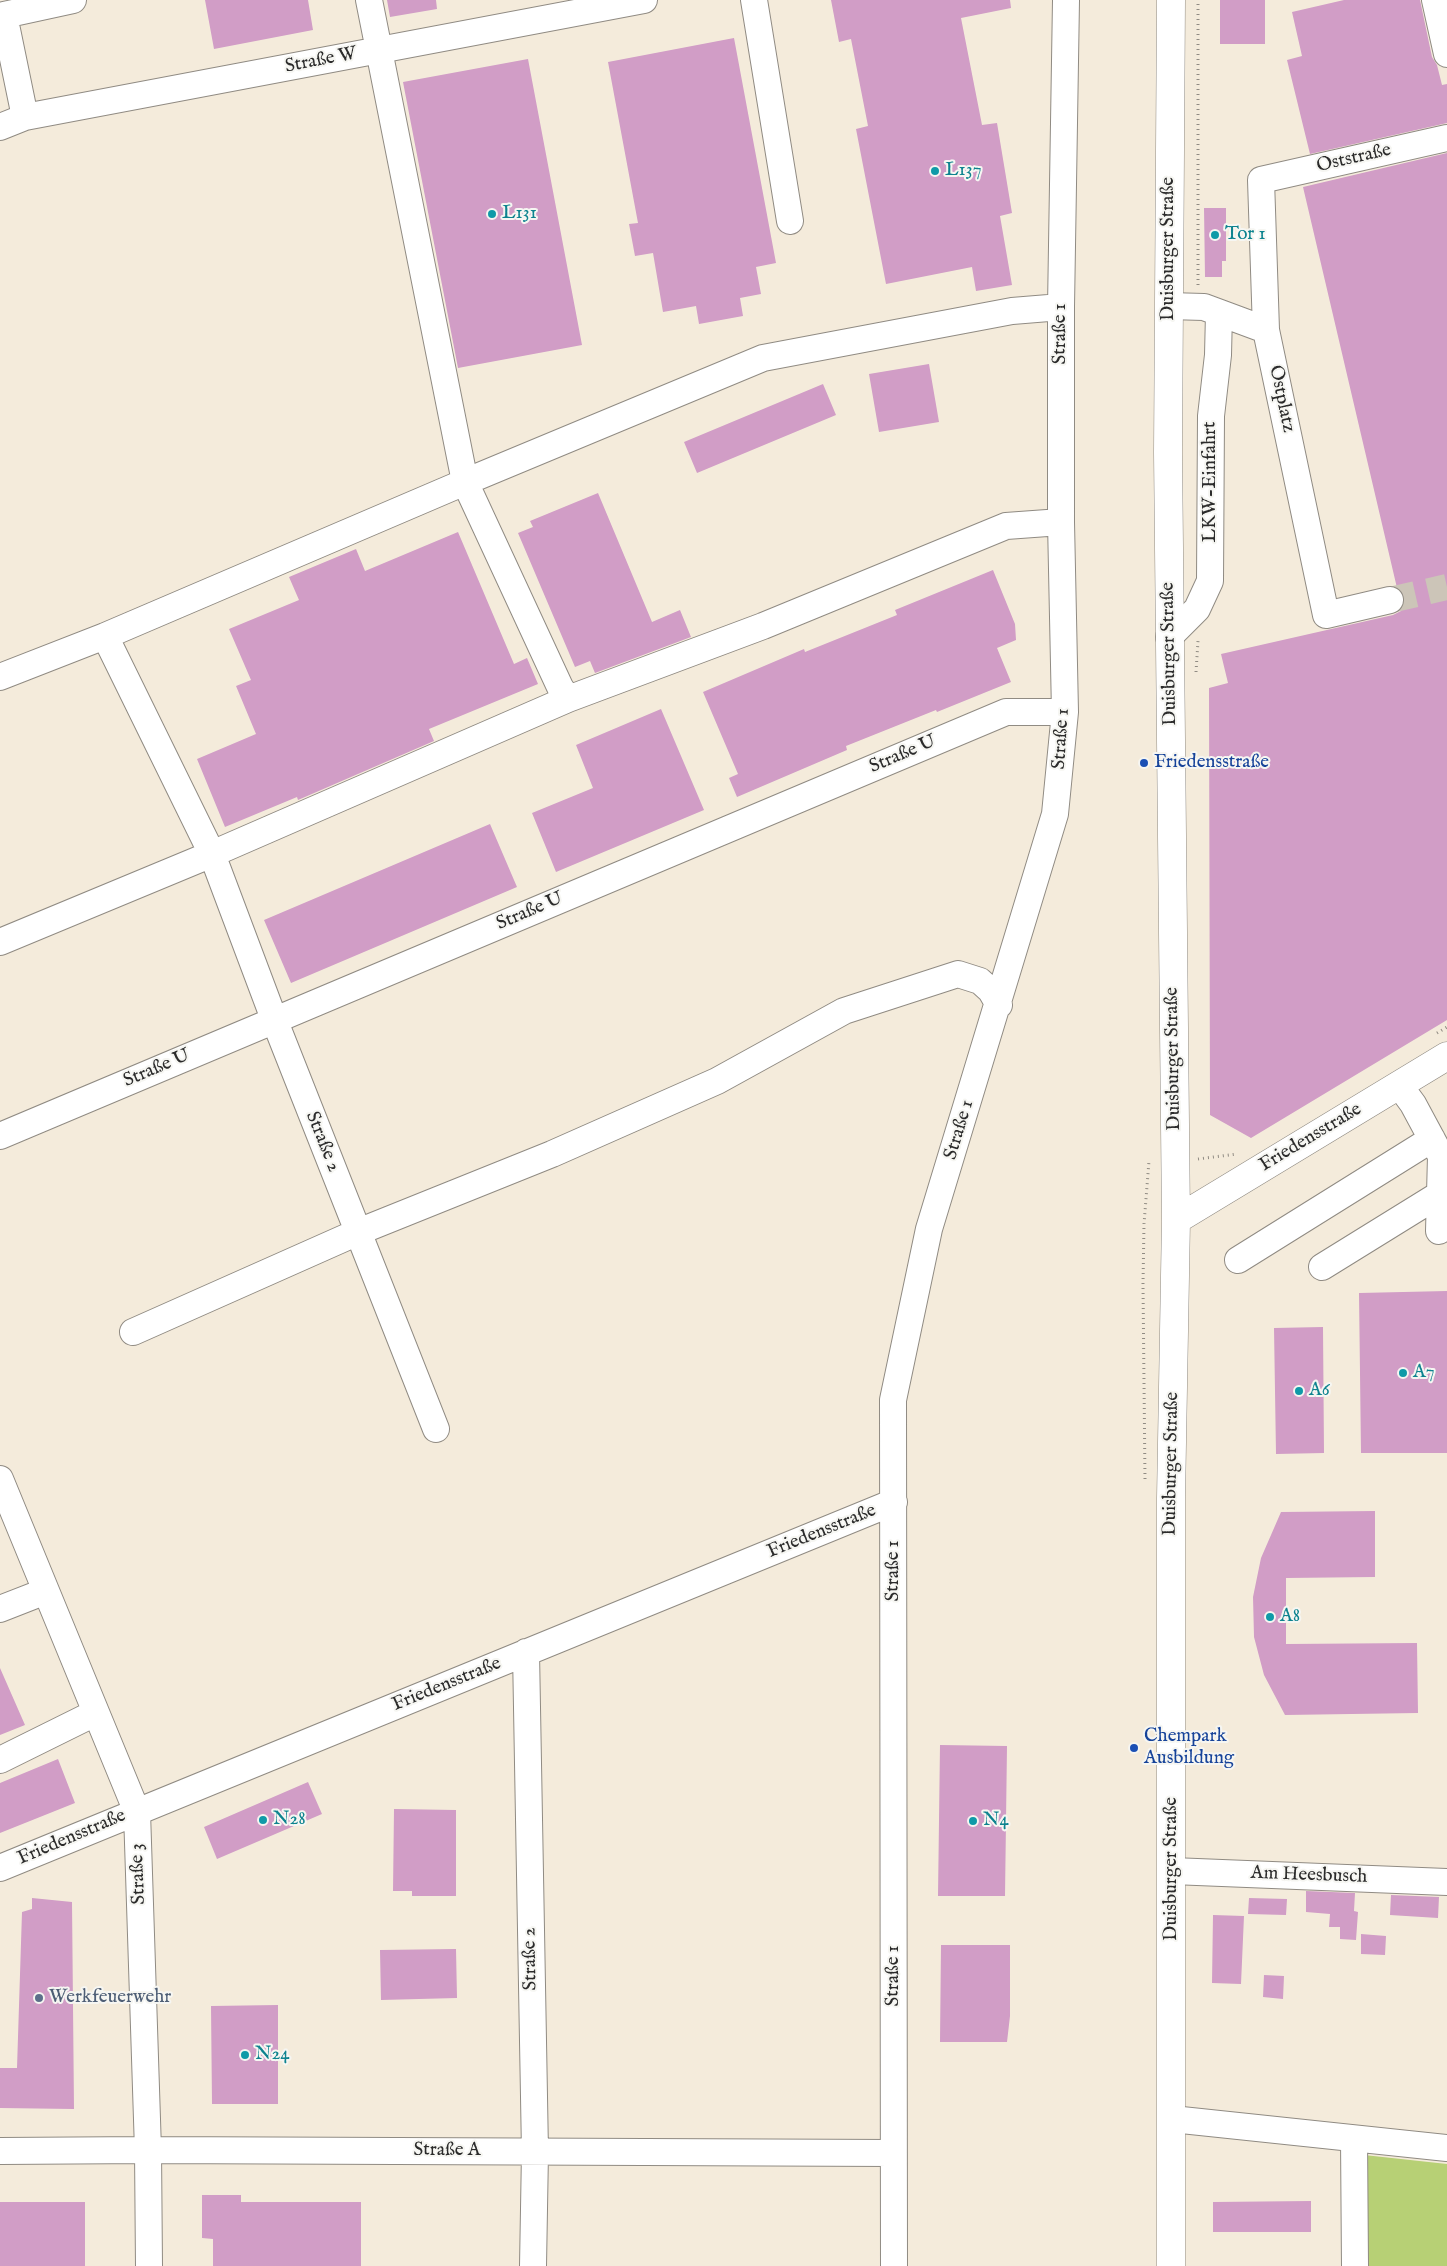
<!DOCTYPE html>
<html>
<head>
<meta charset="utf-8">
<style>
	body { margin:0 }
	canvas { display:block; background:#f4ebdb }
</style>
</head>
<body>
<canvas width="1447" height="2266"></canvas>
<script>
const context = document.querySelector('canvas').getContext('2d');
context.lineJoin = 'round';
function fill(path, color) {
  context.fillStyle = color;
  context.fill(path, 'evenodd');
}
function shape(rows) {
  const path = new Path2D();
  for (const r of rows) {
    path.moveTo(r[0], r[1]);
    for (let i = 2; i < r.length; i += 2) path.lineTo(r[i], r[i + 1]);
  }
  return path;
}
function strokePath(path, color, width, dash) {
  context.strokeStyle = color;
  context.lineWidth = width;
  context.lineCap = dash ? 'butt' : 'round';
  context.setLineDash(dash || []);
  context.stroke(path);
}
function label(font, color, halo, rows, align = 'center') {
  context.font = font + ' "IM FELL English",serif';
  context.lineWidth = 4;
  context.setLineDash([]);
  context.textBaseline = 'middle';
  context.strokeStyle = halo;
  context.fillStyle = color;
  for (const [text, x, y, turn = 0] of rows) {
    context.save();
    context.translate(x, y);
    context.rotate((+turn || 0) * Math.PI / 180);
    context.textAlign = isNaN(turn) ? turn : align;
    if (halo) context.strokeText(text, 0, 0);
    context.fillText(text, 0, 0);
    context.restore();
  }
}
fill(shape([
	[1364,2155,1447,2164,1447,2266,1364,2266]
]), '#b7d075');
fill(shape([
	[205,0,308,0,313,30,214,49],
	[387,0,436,0,437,9,390,17],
	[831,0,1010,0,1011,8,961,18,982,125,997,123,1012,213,1000,216,1012,285,976,291,972,267,886,284,856,129,868,126,851,39,839,42],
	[1220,0,1265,0,1265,44,1220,44],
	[1344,0,1420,0,1432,57,1437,65,1442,85,1447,84,1447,123,1310,154,1287,60,1302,56,1292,12],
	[734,38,776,263,756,267,761,294,740,298,743,316,699,324,696,306,663,312,653,253,635,256,629,224,638,223,608,62],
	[528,59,582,345,458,368,403,82],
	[1447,153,1447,1020,1251,1138,1210,1115,1209,688,1228,683,1221,654,1393,615,1401,611,1404,604,1404,596,1397,588,1303,187],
	[1204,208,1226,208,1226,261,1222,261,1222,277,1205,277],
	[929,364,939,422,879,432,869,374],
	[823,384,836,415,697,473,684,442],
	[598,493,652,622,680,610,691,637,595,673,590,661,575,667,518,533,533,527,530,521],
	[458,532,514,664,527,658,538,684,429,729,434,741,298,800,297,797,225,827,197,759,256,734,236,686,251,680,229,629,299,600,289,577,356,549,365,571],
	[993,570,1015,624,1016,640,997,648,1011,682,937,712,936,710,846,746,847,750,737,797,729,778,738,774,703,692,804,649,805,652,897,615,895,610],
	[661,709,704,810,556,872,532,813,593,788,576,745],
	[490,824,517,887,291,983,264,920],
	[1447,1291,1447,1453,1361,1453,1359,1293],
	[1323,1327,1324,1453,1276,1454,1274,1328],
	[1375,1511,1375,1577,1286,1578,1286,1644,1417,1643,1418,1713,1285,1715,1264,1675,1254,1637,1253,1597,1261,1558,1281,1512],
	[0,1668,25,1725,0,1735],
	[940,1745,1007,1746,1005,1896,938,1896],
	[58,1759,75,1803,0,1833,0,1783],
	[308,1782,322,1814,217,1859,204,1827],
	[394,1809,456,1810,456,1896,412,1896,412,1891,393,1891],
	[1306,1891,1355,1893,1354,1911,1358,1912,1356,1940,1340,1939,1340,1927,1329,1927,1330,1914,1306,1912],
	[1391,1895,1439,1897,1438,1918,1390,1915],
	[32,1898,72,1902,74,2109,0,2108,0,2068,17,2068,22,1912,32,1909],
	[1249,1898,1287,1899,1286,1915,1248,1914],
	[1213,1915,1244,1916,1241,1984,1212,1983],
	[1361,1934,1386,1936,1385,1955,1361,1954],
	[941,1945,1010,1945,1010,2016,1007,2042,940,2042],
	[456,1949,457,1998,381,2000,380,1950],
	[1264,1975,1284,1976,1283,1999,1263,1997],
	[278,2005,278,2104,212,2104,211,2006],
	[202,2195,241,2195,241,2202,361,2202,361,2266,213,2266,213,2239,202,2238],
	[1311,2201,1311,2232,1213,2232,1213,2202],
	[0,2202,85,2202,85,2266,0,2266]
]), '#d19dc6');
strokePath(shape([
	[1390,600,1447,587]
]), '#ccc5b8', 26, [26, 13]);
const minor = shape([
	[754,0,790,221],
	[1435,0,1447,54],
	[25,117,4,15,73,0],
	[0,127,25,117,644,0],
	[1169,306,1204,307,1266,330],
	[1390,600,1326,615,1266,330,1261,180,1447,138],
	[105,636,212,854,568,699,560,687,465,482,763,358,1012,311,1061,307],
	[1169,637,1197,609,1210,581,1211,416,1218,355,1219,313],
	[0,677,105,636,465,482,369,0],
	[568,699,763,626,1006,526,1061,522],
	[0,942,212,854,274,1019,436,1429],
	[1399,1085,1413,1104,1441,1156,1439,1231],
	[0,1136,1006,712,1065,712],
	[1238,1260,1432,1139],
	[1322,1267,1440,1194],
	[133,1332,358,1232,552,1154,717,1081,844,1011,958,974,980,981,991,991,999,1005],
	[0,1479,137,1812,148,2150,149,2266],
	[0,1609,46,1591],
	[526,1652,535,2152,533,2266],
	[0,1760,95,1713],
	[0,1868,894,1502],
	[1172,1871,1447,1882],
	[1172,2119,1447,2148],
	[1354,2139,1355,2266],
	[0,2151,148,2150,893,2153],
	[894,2266,893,1400,929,1229,1055,814,1065,712,1061,522,1061,307,1066,0]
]);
const major = shape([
	[1176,1220,1447,1056],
	[1171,2266,1171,1498,1176,1220,1168,452,1171,0]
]);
strokePath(minor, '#908b83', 28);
strokePath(major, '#908b83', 29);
strokePath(shape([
	[1198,285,1198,0],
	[1196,672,1198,641],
	[1437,1033,1447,1027],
	[1198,1159,1237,1154],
	[1145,1479,1143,1284,1144,1224,1149,1161]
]), '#908b83', 3, [1, 4]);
strokePath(minor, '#fff', 26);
strokePath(major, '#fff', 28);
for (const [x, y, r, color] of [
	[935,171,5,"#0f9aa8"],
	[492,214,5,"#0f9aa8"],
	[1215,235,5,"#0f9aa8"],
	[1144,763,5,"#1a4fb4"],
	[1403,1373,5,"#0f9aa8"],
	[1299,1391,5,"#0f9aa8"],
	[1270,1617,5,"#0f9aa8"],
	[1134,1748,5,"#1a4fb4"],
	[263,1820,5,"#0f9aa8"],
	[973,1821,5,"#0f9aa8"],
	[39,1998,5,"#5c6f8a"],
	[245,2055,5,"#0f9aa8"]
]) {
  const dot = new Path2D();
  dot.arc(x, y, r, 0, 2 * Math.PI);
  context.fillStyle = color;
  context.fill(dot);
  strokePath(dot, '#f6f6f2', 2);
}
label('19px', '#2b2b2b', '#f6f6f2', [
	["Straße W",321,61,-11],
	["Oststraße",1354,159,-13],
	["Duisburger Straße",1169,249,-90],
	["Straße 1",1061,334,-90],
	["Ostplatz",1281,399,78],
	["LKW-Einfahrt",1211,482,-90],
	["Duisburger Straße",1170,654,-91],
	["Straße 1",1062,739,-86],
	["Straße U",903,755,-23],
	["Straße U",530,912,-23],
	["Duisburger Straße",1174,1059,-91],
	["Straße U",157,1069,-23],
	["Straße 1",960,1130,-73],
	["Friedensstraße",1311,1138,-31],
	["Straße 2",322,1142,68],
	["Duisburger Straße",1172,1464,-89],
	["Friedensstraße",822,1532,-22],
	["Straße 1",894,1571,-90],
	["Friedensstraße",447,1685,-22],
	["Friedensstraße",72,1838,-23],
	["Duisburger Straße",1172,1869,-90],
	["Straße 3",139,1874,-92],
	["Am Heesbusch",1309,1876,2],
	["Straße 2",531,1959,-91],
	["Straße 1",894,1976,-90],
	["Straße A",447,2151]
]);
label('19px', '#0d838f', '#f6f6f2', [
	["L137",945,171],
	["L131",502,214],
	["Tor 1",1225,235],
	["A7",1413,1373],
	["A6",1309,1391],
	["A8",1280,1617],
	["N28",273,1820],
	["N4",983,1821],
	["N24",255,2055]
], 'left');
label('19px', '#164399', '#f6f6f2', [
	["Friedensstraße",1154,763],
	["Chempark",1144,1737],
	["Ausbildung",1144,1759]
], 'left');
label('19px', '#4e5e75', '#f6f6f2', [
	["Werkfeuerwehr",49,1998]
], 'left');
</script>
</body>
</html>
